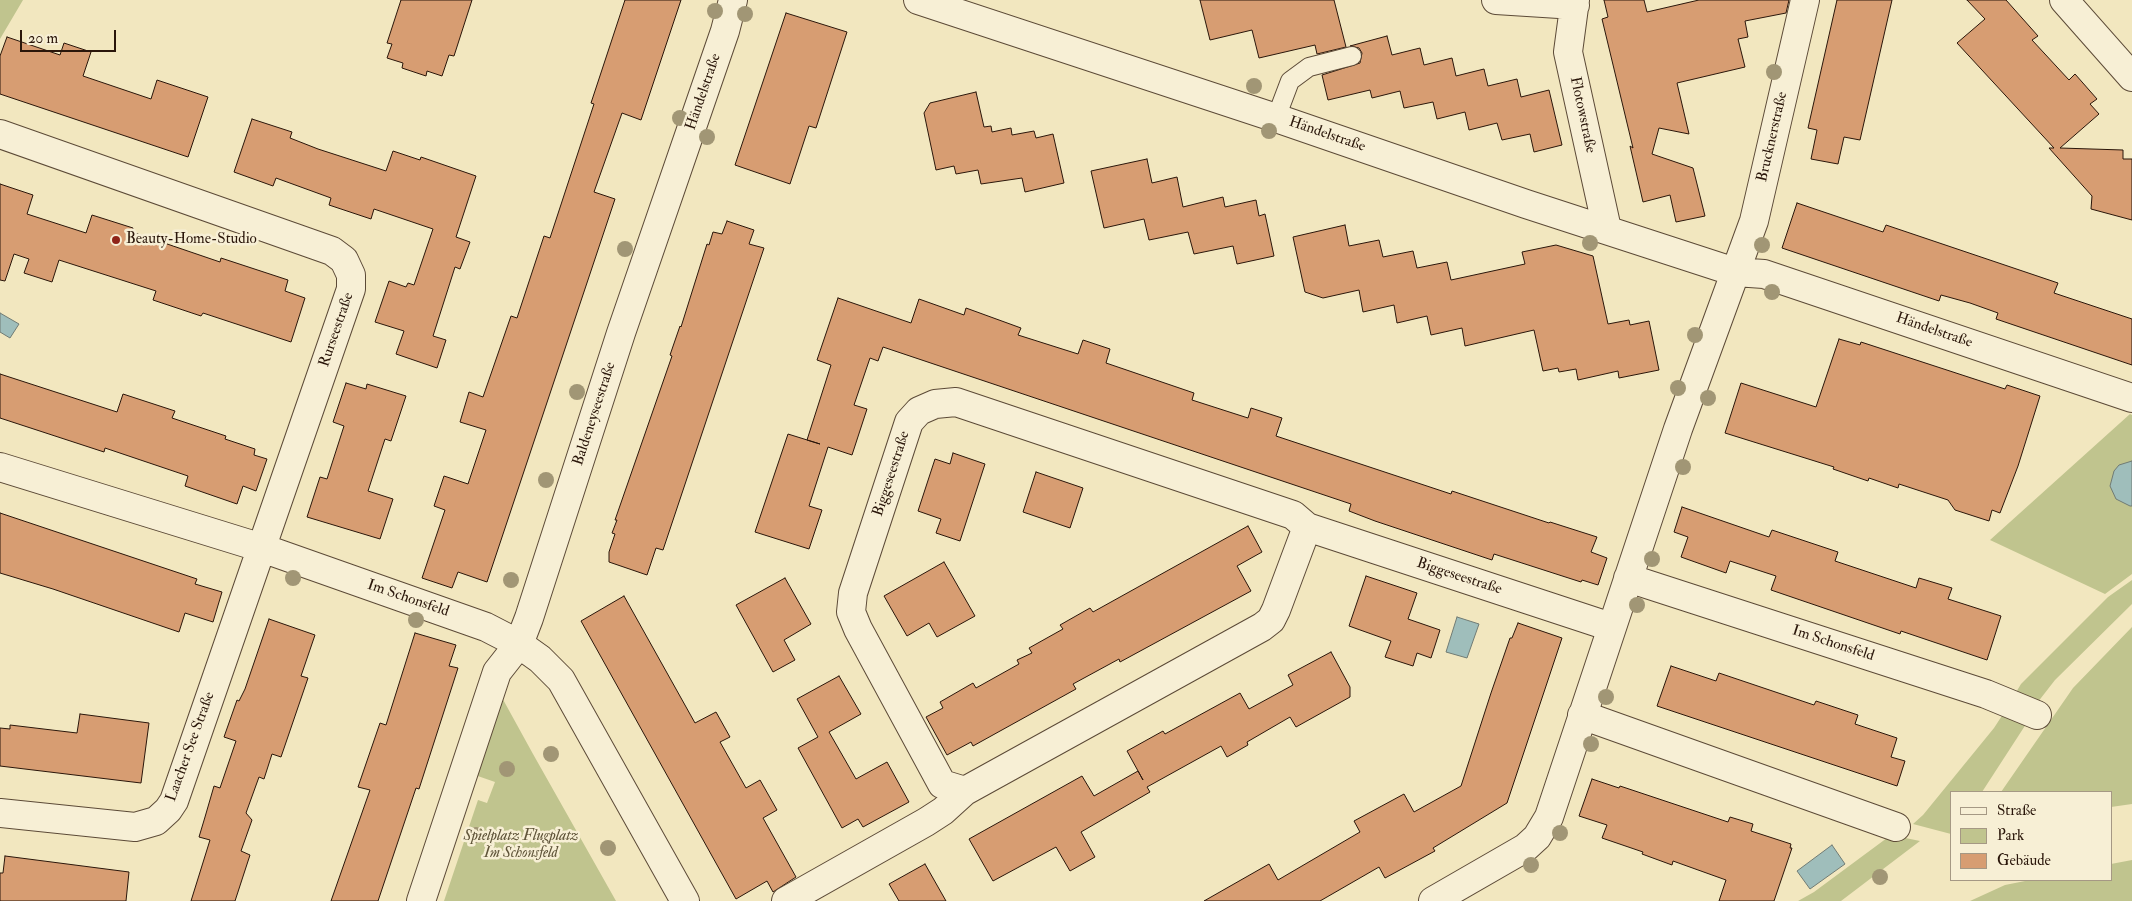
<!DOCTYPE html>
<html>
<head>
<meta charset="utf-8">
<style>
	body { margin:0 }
	#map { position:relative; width:2132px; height:901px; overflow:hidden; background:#f2e7bf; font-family:"IM FELL Double Pica",serif }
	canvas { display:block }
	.legend { position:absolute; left:1950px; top:791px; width:162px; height:90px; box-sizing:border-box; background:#f7efd5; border:1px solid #a59884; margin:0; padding:6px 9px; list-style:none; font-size:15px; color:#2a160a }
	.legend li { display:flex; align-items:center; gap:10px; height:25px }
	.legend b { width:25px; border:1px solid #a59884 }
	.scale { position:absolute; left:20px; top:30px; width:96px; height:22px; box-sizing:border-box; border:2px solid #2a160a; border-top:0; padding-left:6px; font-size:15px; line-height:18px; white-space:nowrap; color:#2a160a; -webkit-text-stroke:4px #f7efd5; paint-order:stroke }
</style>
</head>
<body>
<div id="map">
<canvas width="2132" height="901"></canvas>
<ul class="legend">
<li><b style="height:6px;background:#f7efd5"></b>Straße</li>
<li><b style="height:14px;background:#c0c48e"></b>Park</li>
<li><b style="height:14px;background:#d79d72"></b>Gebäude</li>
</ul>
<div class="scale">20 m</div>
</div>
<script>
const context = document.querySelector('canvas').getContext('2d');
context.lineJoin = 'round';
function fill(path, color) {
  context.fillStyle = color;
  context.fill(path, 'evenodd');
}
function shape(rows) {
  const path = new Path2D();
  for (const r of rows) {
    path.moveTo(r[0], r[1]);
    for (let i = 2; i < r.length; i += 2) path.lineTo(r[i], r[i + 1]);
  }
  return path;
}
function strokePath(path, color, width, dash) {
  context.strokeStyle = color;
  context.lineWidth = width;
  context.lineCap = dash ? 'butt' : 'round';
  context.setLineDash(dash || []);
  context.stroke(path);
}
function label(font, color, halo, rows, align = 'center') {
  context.font = font + ' "IM FELL Double Pica",serif';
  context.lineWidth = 5;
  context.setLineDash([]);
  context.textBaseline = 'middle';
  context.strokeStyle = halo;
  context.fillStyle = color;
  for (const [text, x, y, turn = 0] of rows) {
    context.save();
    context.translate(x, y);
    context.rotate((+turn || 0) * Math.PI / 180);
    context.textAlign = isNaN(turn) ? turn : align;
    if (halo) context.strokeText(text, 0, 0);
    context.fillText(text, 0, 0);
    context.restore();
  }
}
fill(shape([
	[0,0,23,0,0,39],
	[2130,414,2132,415,2132,574,2105,594,1990,540],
	[2132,580,2132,604,2055,680,2034,707,2012,699,2021,684,2108,597],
	[2132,627,2132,804,2111,807,2111,792,2001,792,2073,688],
	[500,694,533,754,616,901,444,901,478,800,487,803,495,782,472,774],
	[2007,708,2030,718,1982,792,1951,792,1951,834,1913,824,1923,815,1994,728],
	[1891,835,1920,841,1841,901,1798,901,1814,892],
	[2132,860,2132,901,1970,901,2005,885,2030,880,2111,880,2111,864]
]), '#c0c48e');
const water = shape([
	[0,313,19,324,10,338,0,332,0,313],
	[2132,461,2132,506,2130,506,2116,499,2110,486,2114,471,2119,465,2132,461],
	[1457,617,1479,624,1467,658,1446,652,1457,617],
	[1832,845,1845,864,1810,889,1797,871,1832,845]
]);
fill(water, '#9fbebb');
strokePath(water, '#707b74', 1);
const building = shape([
	[401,0,472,0,454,56,449,55,442,76,427,71,426,76,402,68,403,63,387,58,392,44,387,43,401,0],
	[625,0,681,0,641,120,622,113,594,192,615,199,487,582,458,572,452,588,422,578,445,510,434,506,444,476,468,484,486,430,460,422,469,392,483,397,511,316,517,318,544,236,550,238,594,104,591,103,625,0],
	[1200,0,1334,0,1346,47,1317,54,1315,45,1259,58,1252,30,1210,40,1200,0],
	[1604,0,1644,0,1647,12,1699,0,1789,0,1786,13,1745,21,1748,37,1738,39,1745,67,1677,83,1689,134,1659,128,1652,154,1693,168,1705,216,1676,222,1670,195,1643,202,1630,146,1633,148,1602,19,1608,17,1604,0],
	[1837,0,1892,0,1860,140,1844,137,1838,164,1811,159,1817,130,1808,128,1837,0],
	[1967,0,2006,0,2038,36,2032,40,2069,80,2075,74,2097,99,2090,104,2099,114,2060,148,2123,150,2123,159,2132,159,2132,220,2091,209,2092,196,2049,148,2054,148,1957,43,1985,19,1967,0],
	[786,13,847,32,816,128,809,126,790,184,735,165,786,13],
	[1387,36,1392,55,1420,48,1424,65,1452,58,1456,76,1484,69,1488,86,1517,79,1521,97,1549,90,1562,145,1534,152,1530,134,1502,140,1497,123,1469,130,1465,112,1437,119,1433,102,1404,108,1400,91,1372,98,1370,90,1328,100,1322,75,1360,63,1362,53,1359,48,1350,46,1387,36],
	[7,37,60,55,64,43,91,52,83,76,151,99,157,80,208,97,188,157,0,94,0,56,7,37],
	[976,92,984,127,991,126,992,132,1011,128,1012,135,1034,131,1036,138,1053,134,1064,183,1025,192,1022,178,981,184,978,170,956,174,954,166,936,170,924,113,930,103,976,92],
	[252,119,292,132,290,138,318,149,386,171,393,151,420,160,421,157,476,176,456,237,470,242,460,269,455,267,433,336,446,340,437,368,396,354,404,331,375,322,389,281,406,287,408,283,414,285,433,229,374,209,371,219,329,205,331,198,276,178,273,186,234,172,252,119],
	[1147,159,1152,183,1177,177,1183,207,1223,197,1225,207,1256,200,1259,216,1265,214,1274,256,1237,264,1233,246,1194,254,1188,232,1149,240,1144,219,1104,228,1091,171,1147,159],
	[0,184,33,195,27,214,86,233,92,215,133,228,132,232,220,262,221,258,288,280,285,291,305,298,291,342,203,313,201,316,153,300,156,291,59,260,52,282,24,273,29,259,14,254,5,281,0,280,0,184],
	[1797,203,1883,232,1886,225,2058,283,2054,293,2132,319,2132,365,1996,319,1998,313,1970,303,1941,295,1939,301,1782,248,1797,203],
	[727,221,754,230,749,244,764,248,663,550,656,548,647,575,609,562,609,552,615,534,612,533,617,520,615,520,672,356,670,355,680,326,681,327,707,244,709,245,713,232,722,234,727,221],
	[1345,225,1349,246,1379,240,1383,257,1413,251,1417,268,1447,262,1451,280,1525,264,1522,252,1556,245,1593,256,1608,324,1629,320,1630,325,1649,321,1659,370,1619,378,1618,371,1578,380,1576,369,1559,372,1558,368,1543,371,1534,330,1465,346,1462,328,1431,335,1427,316,1397,323,1394,305,1363,312,1359,290,1323,298,1305,292,1293,237,1345,225],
	[838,298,911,323,919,299,964,315,966,308,1021,328,1018,335,1078,354,1083,340,1110,349,1106,363,1194,393,1192,400,1248,418,1251,408,1282,418,1276,436,1451,494,1452,491,1549,523,1550,522,1597,537,1591,552,1607,558,1598,585,1582,580,1581,582,1494,554,1492,560,1375,521,1349,511,1351,504,883,347,878,361,870,358,854,405,867,409,852,455,828,447,809,506,822,510,809,549,755,532,788,434,820,444,807,440,831,365,817,360,838,298],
	[1839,339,1860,345,1861,342,2005,389,2007,385,2040,396,2018,466,2000,513,1992,510,1989,521,1955,510,1948,500,1899,484,1898,488,1869,478,1868,481,1833,469,1834,467,1725,433,1741,383,1816,407,1839,339],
	[0,374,117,412,123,394,175,411,172,418,226,436,225,439,255,449,254,455,267,459,256,491,243,486,237,504,185,486,188,476,105,448,104,452,0,418,0,374],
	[346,383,366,389,367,384,406,396,391,441,385,439,368,491,393,499,380,539,307,517,320,477,327,479,344,426,333,422,346,383],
	[953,453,985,464,960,541,936,533,941,519,918,511,935,459,950,464,953,453],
	[1036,472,1083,488,1070,528,1023,512,1036,472],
	[1682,507,1769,537,1772,530,1838,552,1835,561,1916,588,1919,578,1952,588,1948,599,2001,616,1987,660,1901,631,1900,634,1771,590,1776,576,1730,561,1726,573,1681,557,1688,537,1674,532,1682,507],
	[0,513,197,579,195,584,222,592,213,622,185,613,179,632,53,589,0,573,0,513],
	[1248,526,1262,552,1237,566,1251,591,1120,662,1119,659,1073,684,1076,689,973,746,971,742,947,755,926,717,943,708,940,702,973,683,976,688,1019,664,1017,660,1032,653,1029,648,1063,629,1060,625,1090,608,1093,612,1248,526],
	[944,562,975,616,937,637,929,623,907,636,884,596,944,562],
	[1366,576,1417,593,1408,619,1440,630,1431,658,1417,653,1413,666,1385,657,1391,641,1349,626,1366,576],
	[785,578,811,624,784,640,795,660,773,672,736,605,785,578],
	[624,596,695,723,716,712,730,737,720,742,746,788,760,780,777,810,763,818,796,877,773,892,767,881,736,899,581,621,624,596],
	[269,619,315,635,301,676,308,678,281,757,272,754,264,779,259,777,246,813,252,820,241,851,250,855,235,901,191,901,210,840,199,837,205,817,214,786,220,788,236,741,224,737,237,700,239,701,245,689,269,619],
	[1518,623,1562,638,1507,803,1433,848,1435,851,1385,878,1379,867,1320,901,1204,901,1269,864,1278,880,1360,832,1354,821,1404,794,1414,812,1461,786,1491,693,1510,638,1512,638,1518,623],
	[415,633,456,645,449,666,458,668,419,789,416,788,378,901,331,901,370,790,358,787,380,723,386,725,415,633],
	[1331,652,1350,687,1350,697,1296,727,1290,717,1247,742,1248,745,1227,757,1221,746,1147,787,1150,792,1081,832,1095,857,1070,871,1056,847,993,881,969,839,1082,776,1094,796,1138,771,1143,780,1127,751,1163,731,1165,734,1240,693,1249,709,1293,685,1288,675,1331,652],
	[1671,666,1716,681,1719,673,1814,705,1816,701,1858,715,1855,724,1897,738,1891,757,1905,761,1897,786,1657,706,1671,666],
	[839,676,861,714,829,732,856,779,887,762,909,802,863,827,858,819,842,828,798,748,818,737,797,699,839,676],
	[80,714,149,723,141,783,0,766,0,728,10,729,10,725,77,733,80,714],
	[1592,779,1619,788,1620,786,1728,822,1730,817,1753,824,1751,831,1791,844,1790,848,1792,848,1774,901,1719,901,1726,880,1673,861,1672,865,1642,854,1643,852,1602,838,1607,825,1579,816,1592,779],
	[5,856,129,872,126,901,0,901,0,873,3,873,5,856],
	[925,864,946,901,899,901,889,884,925,864]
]);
fill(building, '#d79d72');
strokePath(building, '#2a160a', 1);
const service = shape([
	[1276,118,1290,81,1309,67,1352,56]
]);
const minor = shape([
	[918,0,1276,118,1526,204,1735,272,1764,274,2132,398],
	[1496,0,1575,5],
	[1575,0,1568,52,1607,229],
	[2064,0,2132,77],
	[0,134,332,251,344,260,351,275,351,289,174,801,168,810,156,821,135,827,0,813],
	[0,467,262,548,486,627,519,644,540,659,561,680,685,901],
	[1628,578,1986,694,2037,715],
	[1582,715,1896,827],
	[965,791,942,784,858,629,851,612,853,593,909,422,919,411,935,404,956,402,1293,515,1307,527,1611,627],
	[421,901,497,672,519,644,529,618,621,333,725,31,733,0],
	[786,901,926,822,943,811,965,791,1262,627,1271,620,1276,610,1307,527],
	[1433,901,1525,848,1537,837,1549,817,1678,429,1754,221,1805,0]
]);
strokePath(service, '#5c4a37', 20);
strokePath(minor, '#5c4a37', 30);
strokePath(service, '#f7efd5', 18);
strokePath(minor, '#f7efd5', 28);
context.fillStyle = '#a19675';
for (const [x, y] of [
	[715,11],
	[745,14],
	[1774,72],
	[1254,86],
	[680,118],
	[1269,131],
	[707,137],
	[1590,243],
	[1762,245],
	[625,249],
	[1772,292],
	[1695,335],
	[1678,388],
	[577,392],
	[1708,398],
	[1683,467],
	[546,480],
	[1652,559],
	[293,578],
	[511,580],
	[1637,605],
	[416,620],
	[1606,697],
	[1591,744],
	[551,754],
	[507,769],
	[1560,833],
	[476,835],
	[608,848],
	[1531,865],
	[1880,877]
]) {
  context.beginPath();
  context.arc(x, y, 8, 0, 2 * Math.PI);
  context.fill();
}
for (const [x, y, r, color] of [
	[116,240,5,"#8f2418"]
]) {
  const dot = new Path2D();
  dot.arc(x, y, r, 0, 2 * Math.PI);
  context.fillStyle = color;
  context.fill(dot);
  strokePath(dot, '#f7efd5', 2);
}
label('15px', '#2a160a', '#f7efd5', [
	["Händelstraße",704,92,-71],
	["Flotowstraße",1582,115,78],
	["Händelstraße",1327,135,19],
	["Brucknerstraße",1773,137,-77],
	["Rurseestraße",337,330,-71],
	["Händelstraße",1934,331,19],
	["Baldeneyseestraße",595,414,-72],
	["Biggeseestraße",892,474,-72],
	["Biggeseestraße",1459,577,18],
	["Im Schonsfeld",408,599,19],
	["Im Schonsfeld",1833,644,18],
	["Laacher See Straße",191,747,-70]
]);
label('15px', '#2a160a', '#f7efd5', [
	["Beauty-Home-Studio",126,240]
], 'left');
label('italic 15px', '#5e5338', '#f7efd5', [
	["Spielplatz Flugplatz",521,837],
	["Im Schonsfeld",521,854]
]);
</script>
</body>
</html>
